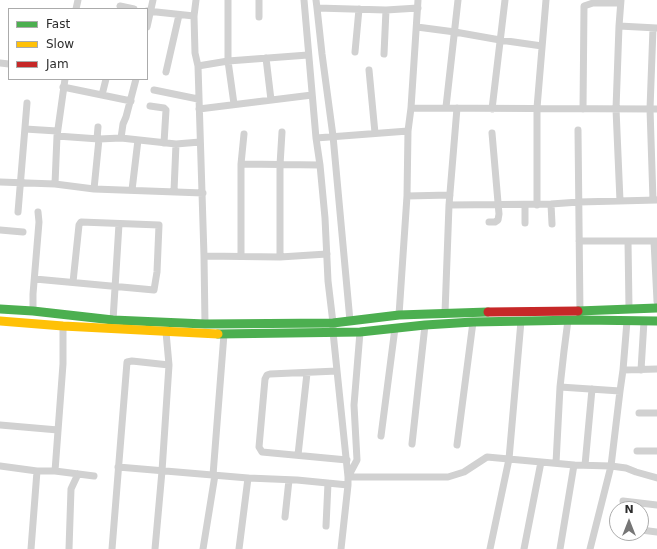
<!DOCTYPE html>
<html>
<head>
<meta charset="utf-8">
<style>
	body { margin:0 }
	#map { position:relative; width:657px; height:549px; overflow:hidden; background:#fff; font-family:"DejaVu Sans",sans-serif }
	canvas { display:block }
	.legend { position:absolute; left:8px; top:8px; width:140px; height:72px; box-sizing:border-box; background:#fff; border:1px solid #ababab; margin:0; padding:5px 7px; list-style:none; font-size:12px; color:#2c2c2c }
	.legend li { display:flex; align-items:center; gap:8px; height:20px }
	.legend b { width:20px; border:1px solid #ababab }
	.north { position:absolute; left:609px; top:501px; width:40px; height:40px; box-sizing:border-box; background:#fff; border:1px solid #ababab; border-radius:50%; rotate:0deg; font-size:11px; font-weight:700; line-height:16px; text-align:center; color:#2c2c2c }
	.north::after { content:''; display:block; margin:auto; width:14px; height:18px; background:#767676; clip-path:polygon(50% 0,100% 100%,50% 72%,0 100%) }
</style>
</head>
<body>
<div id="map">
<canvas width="657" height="549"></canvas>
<ul class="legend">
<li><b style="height:5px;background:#4caf50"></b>Fast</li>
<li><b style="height:5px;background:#ffc107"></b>Slow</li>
<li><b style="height:5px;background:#c62828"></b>Jam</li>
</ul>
<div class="north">N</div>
</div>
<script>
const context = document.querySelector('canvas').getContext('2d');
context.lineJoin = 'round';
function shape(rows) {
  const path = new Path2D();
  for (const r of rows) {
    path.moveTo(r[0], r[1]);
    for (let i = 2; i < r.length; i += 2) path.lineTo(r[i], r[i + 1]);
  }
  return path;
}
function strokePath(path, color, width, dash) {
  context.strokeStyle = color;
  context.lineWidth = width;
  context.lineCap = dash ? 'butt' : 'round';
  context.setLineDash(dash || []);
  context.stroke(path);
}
strokePath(shape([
	[196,0,194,16,195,53,198,66,228,61,308,55],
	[228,0,228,61,234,104],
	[304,0,316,138,320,165,325,218,328,281,333,323,333,332,348,477,448,477,464,472,487,457,574,465,611,466,590,549],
	[316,0,317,8],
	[621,0,619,26,657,28],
	[120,6,134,9],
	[76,9,78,0],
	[147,11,194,16],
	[259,17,259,0],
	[619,26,616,109,620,201],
	[147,27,153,0],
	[417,27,455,32,500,40,542,46],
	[653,28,650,109,653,200],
	[355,52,359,9],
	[384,54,386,10],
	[266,58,271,100],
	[0,63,9,64],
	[198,66,204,256,205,324],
	[369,70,375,133],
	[166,72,179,15],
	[63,87,131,101],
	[154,90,198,99],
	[102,95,106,79],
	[150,106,164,108,166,110,164,143],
	[446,107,458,0],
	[411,108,657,109],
	[199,109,312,95],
	[492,109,505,0],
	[583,109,584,6,593,3,620,3],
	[25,129,57,131],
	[578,130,580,314],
	[57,136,99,139,121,138,176,144,200,142],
	[121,138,123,124,126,117,136,79],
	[316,138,408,131,411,108,418,0],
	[97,139,98,127],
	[241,164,320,165],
	[0,182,55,184,94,189,203,193],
	[55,184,57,136,65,79],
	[94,189,99,139],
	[132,190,138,140],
	[174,191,176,144],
	[407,196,450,195],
	[551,204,552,224],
	[449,205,551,204,579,202,657,200],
	[525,205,525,223],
	[537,205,537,108,546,0],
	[18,212,27,103],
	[489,222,495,222,498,220,499,214,492,133],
	[0,230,23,232],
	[579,241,657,241],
	[628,241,629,308],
	[654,241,657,301],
	[204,256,280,257,327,254],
	[241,256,241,164,244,134],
	[280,257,280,165,282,132],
	[35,279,154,290,157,272,159,225,81,222,79,225,73,282],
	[33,311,33,294,39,222,38,212],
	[445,313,449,205,457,108],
	[399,315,407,196,408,131],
	[113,320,119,224],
	[568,320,564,351,560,387,620,391,611,466,626,468,636,472,657,478],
	[350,321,333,136,322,54,317,8,386,10,418,8],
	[627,321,623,370,657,369],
	[63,326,63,364,55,471,94,476],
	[641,370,644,321],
	[337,371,270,374,267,375,265,379,259,447,262,452,347,460],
	[620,391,623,370],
	[639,413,657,413],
	[0,425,58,430],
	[381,436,395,328],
	[412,444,425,325],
	[457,445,473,322],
	[637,451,657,451],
	[298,455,307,373],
	[556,463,560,387],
	[585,465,592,389],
	[0,466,37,471,55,471],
	[118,467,248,478,297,480,348,485,348,477,357,460,354,405,360,332],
	[213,475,224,334],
	[623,501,657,505],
	[285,517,289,480],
	[326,526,328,483],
	[616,527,617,527],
	[641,530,657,532],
	[31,549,37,471],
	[69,549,71,489,78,474],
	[112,549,127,362,132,361,169,365],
	[155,549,162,471,169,365,166,332],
	[203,549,215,475],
	[239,549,248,478],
	[341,549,348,485],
	[490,549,509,459,521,321],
	[524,549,541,462],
	[560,549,574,465]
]), '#d1d1d1', 7);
strokePath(shape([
	[0,309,33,311,113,320,205,324,333,323,399,315,488,312],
	[578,311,657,308],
	[218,334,360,332,425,325,473,322,581,320,657,321]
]), '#4caf50', 9);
strokePath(shape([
	[0,321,63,326,218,334]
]), '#ffc107', 9);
strokePath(shape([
	[488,312,578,311]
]), '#c62828', 9);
</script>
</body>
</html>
